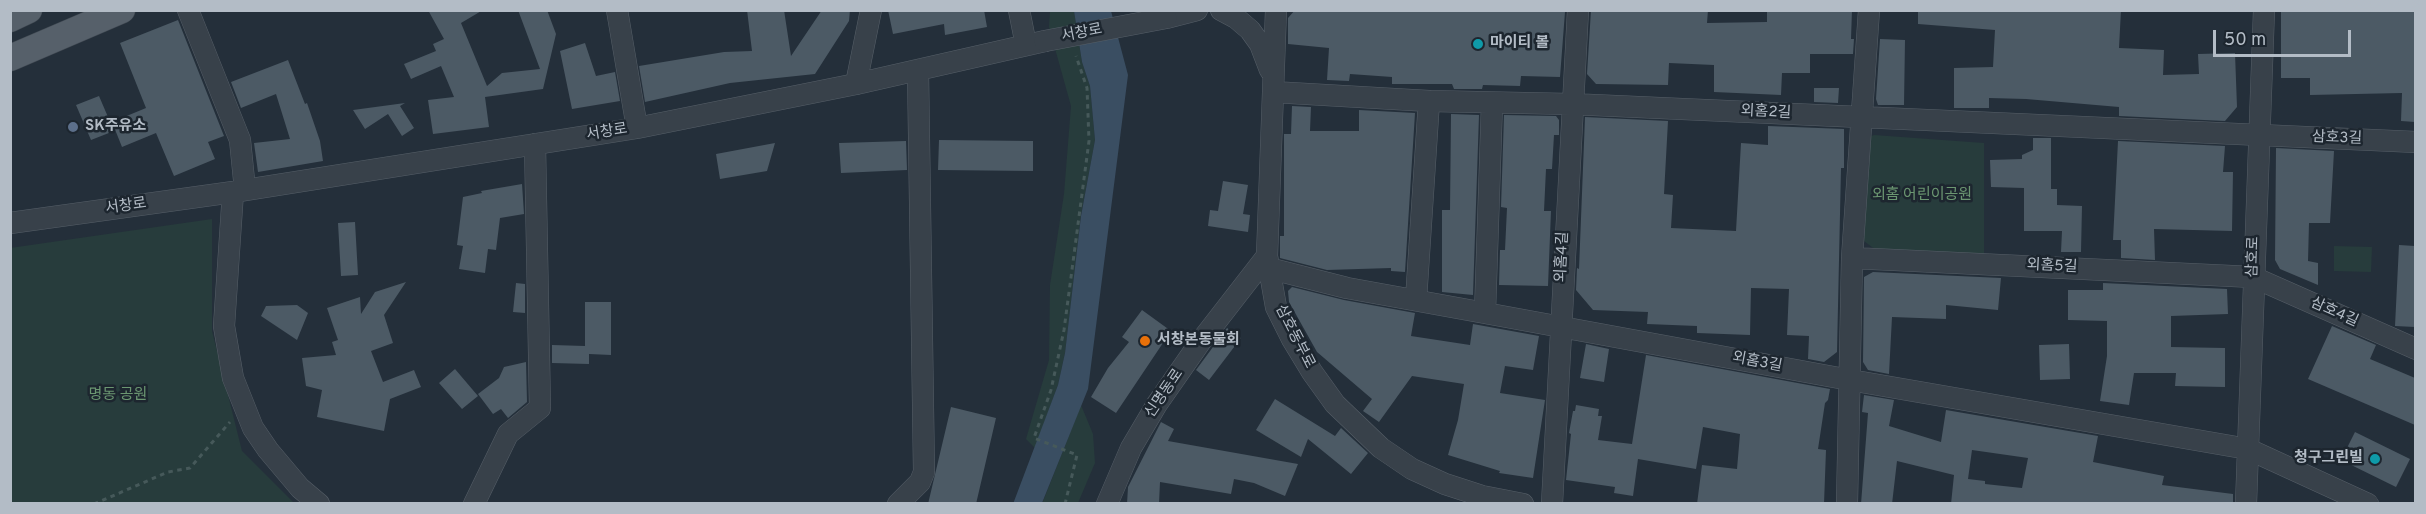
<!DOCTYPE html>
<html>
<head>
<meta charset="utf-8">
<style>
	body { margin:0 }
	#map { position:relative; width:2426px; height:514px; overflow:hidden; background:#242f3a; font-family:Overpass,sans-serif }
	canvas { display:block }
	.frame { position:absolute; inset:0; border:12px solid #b3bcc6; pointer-events:none }
	.scale { position:absolute; left:2213px; top:30px; width:138px; height:27px; box-sizing:border-box; border:3px solid #b3bcc6; border-top:0; padding-left:8px; font-size:18px; line-height:21px; white-space:nowrap; color:#b3bcc6; -webkit-text-stroke:4px #1d262f; paint-order:stroke }
</style>
</head>
<body>
<div id="map">
<canvas width="2426" height="514"></canvas>
<div class="frame"></div>
<div class="scale">50 m</div>
</div>
<script>
const context = document.querySelector('canvas').getContext('2d');
context.lineJoin = 'round';
function fill(path, color) {
  context.fillStyle = color;
  context.fill(path, 'evenodd');
}
function shape(rows) {
  const path = new Path2D();
  for (const r of rows) {
    path.moveTo(r[0], r[1]);
    for (let i = 2; i < r.length; i += 2) path.lineTo(r[i], r[i + 1]);
  }
  return path;
}
function strokePath(path, color, width, dash) {
  context.strokeStyle = color;
  context.lineWidth = width;
  context.lineCap = dash ? 'butt' : 'round';
  context.setLineDash(dash || []);
  context.stroke(path);
}
function label(font, color, halo, rows, align = 'center') {
  context.font = font + ' Overpass,"Noto Sans KR",sans-serif';
  context.lineWidth = 5;
  context.setLineDash([]);
  context.textBaseline = 'middle';
  context.strokeStyle = halo;
  context.fillStyle = color;
  for (const [text, x, y, turn = 0] of rows) {
    context.save();
    context.translate(x, y);
    context.rotate((+turn || 0) * Math.PI / 180);
    context.textAlign = isNaN(turn) ? turn : align;
    if (halo) context.strokeText(text, 0, 0);
    context.fillText(text, 0, 0);
    context.restore();
  }
}
fill(shape([
	[1050,11,1074,11,1082,62,1090,86,1095,140,1081,216,1065,353,1058,385,1035,448,1026,439,1049,360,1050,285,1064,194,1071,106,1049,27],
	[1874,135,1984,143,1984,254,1881,254,1864,241,1865,139],
	[212,219,212,331,242,451,294,503,11,503,10,248],
	[2334,246,2372,247,2371,272,2334,271],
	[1081,405,1093,434,1095,463,1078,503,1042,504]
]), '#273c3c');
fill(shape([
	[1074,11,1111,11,1128,75,1088,389,1042,503,1013,504,1058,385,1065,353,1081,216,1095,140,1090,86,1082,62]
]), '#3a4e62');
fill(shape([
	[428,10,483,10,461,23,487,86,502,73,540,69,518,10,547,10,556,34,543,89,485,97,489,127,433,134,428,100,454,97,441,66,411,79,404,64,436,51,433,44,444,39],
	[747,10,784,10,791,56,822,10,850,10,849,21,815,74,730,83,645,102,639,66,724,52,752,51],
	[888,10,984,10,987,27,945,35,944,24,893,34],
	[1295,10,1565,12,1560,77,1521,76,1520,86,1483,85,1482,89,1454,89,1452,84,1392,84,1392,77,1350,74,1349,81,1327,80,1329,48,1288,44,1288,18],
	[1591,10,1708,10,1707,23,1767,22,1767,10,1852,10,1851,39,1854,39,1853,54,1810,54,1810,73,1782,73,1781,95,1714,92,1714,65,1669,63,1668,85,1596,84,1587,74],
	[1918,10,2121,10,2119,48,2164,50,2163,75,2199,74,2198,54,2235,53,2237,107,2225,121,2119,116,2119,107,2026,99,1989,98,1989,108,1954,108,1954,68,1993,67,1995,30,1918,24],
	[2281,10,2415,10,2415,122,2401,121,2402,93,2310,95,2310,78,2281,78],
	[178,20,224,136,208,142,215,159,174,176,156,133,122,147,112,122,146,108,120,43],
	[1880,39,1905,40,1904,105,1878,105,1876,99],
	[585,43,596,76,615,72,620,101,572,109,560,51],
	[288,60,305,104,307,103,320,141,323,161,258,172,254,143,290,139,276,94,241,108,231,82],
	[1814,88,1839,88,1838,103,1814,102],
	[99,96,114,131,91,140,76,105],
	[405,103,400,106,414,128,402,136,388,114,365,129,353,110],
	[1292,106,1311,107,1310,131,1359,131,1359,110,1415,113,1405,272,1391,271,1391,268,1327,270,1280,258,1280,236,1284,236,1284,134,1291,134],
	[1451,114,1479,115,1473,295,1442,292,1442,210,1450,210],
	[1504,115,1556,116,1559,120,1559,135,1554,135,1552,169,1546,169,1544,211,1551,211,1548,286,1499,285,1500,250,1505,250,1507,208,1501,207],
	[1585,117,1668,121,1664,194,1673,195,1671,228,1736,231,1741,143,1768,145,1768,126,1844,129,1844,168,1841,168,1837,352,1824,362,1808,359,1809,336,1787,335,1789,289,1751,288,1750,335,1697,333,1697,326,1647,324,1648,312,1593,310,1576,290,1577,268,1579,269],
	[2033,138,2051,138,2051,189,2057,189,2057,205,2082,206,2081,252,2061,252,2062,231,2024,231,2024,188,1991,187,1990,160,2022,159,2022,155,2033,150],
	[939,140,1033,141,1033,171,938,170],
	[906,141,907,170,841,173,839,143],
	[2118,141,2225,146,2223,172,2233,172,2232,231,2154,229,2155,260,2121,258,2121,240,2113,240],
	[775,143,767,171,720,179,716,154],
	[2276,148,2334,151,2330,223,2309,223,2308,261,2318,263,2318,285,2280,269,2275,260],
	[1223,181,1248,185,1243,214,1250,215,1248,232,1208,226,1210,210,1218,211],
	[522,184,524,214,500,218,496,250,488,249,485,273,459,269,463,246,457,245,463,197,482,193,481,191],
	[355,222,358,275,341,276,338,223],
	[2399,245,2415,246,2415,327,2395,326],
	[1873,272,2001,278,1998,310,1946,305,1946,319,1892,317,1889,374,1868,370,1863,362,1864,277],
	[406,282,384,315,393,343,371,351,383,382,414,370,421,387,390,399,384,431,317,417,322,390,306,386,302,358,336,355,332,342,338,340,327,308,360,297,361,314,375,292],
	[516,283,525,284,525,313,513,312],
	[2103,283,2227,289,2228,314,2171,316,2171,347,2225,348,2225,387,2175,386,2176,373,2134,373,2129,405,2100,401,2107,356,2107,321,2068,320,2068,290,2103,290],
	[1292,287,1344,300,1415,313,1411,336,1470,345,1473,324,1539,336,1533,370,1505,366,1500,393,1545,400,1533,478,1499,473,1500,471,1448,455,1458,420,1464,384,1412,376,1379,422,1363,411,1372,399,1317,352,1289,302,1288,291],
	[585,302,611,302,611,355,589,354,589,364,552,363,552,345,585,346],
	[297,305,308,313,297,340,261,316,266,306],
	[1142,310,1171,331,1116,413,1091,397,1108,368,1129,342,1122,337],
	[2332,326,2376,345,2370,359,2415,378,2415,425,2308,379],
	[1227,328,1241,338,1209,380,1196,370],
	[1586,344,1609,349,1604,382,1580,378],
	[2069,344,2070,379,2040,380,2039,345],
	[1646,355,1830,389,1828,400,1825,403,1818,449,1826,450,1824,504,1697,504,1702,465,1737,469,1740,434,1703,427,1696,469,1638,459,1633,496,1614,493,1615,487,1566,480,1571,434,1569,433,1573,411,1575,411,1576,405,1599,409,1598,416,1602,416,1598,440,1632,444],
	[526,362,527,402,508,418,501,409,493,414,478,394,499,378,504,367],
	[455,369,478,396,462,409,439,383],
	[1864,395,1894,400,1889,426,1941,442,1946,410,2098,436,2093,462,2164,476,2162,485,2233,494,2233,504,1951,504,1954,475,1897,461,1892,504,1861,504,1868,413,1862,412],
	[1972,450,2028,458,2022,488,1985,484,1985,481,1968,479],
	[1275,399,1335,436,1341,428,1368,453,1351,474,1308,439,1301,457,1256,430],
	[951,407,996,418,976,504,928,504],
	[1161,422,1174,429,1168,441,1298,464,1285,496,1254,483,1234,479,1231,494,1160,482,1159,504,1127,504,1128,487],
	[2355,432,2410,459,2396,487,2341,460]
]), '#4c5a65');
const minor = shape([
	[188,10,240,140,245,190],
	[617,10,637,128],
	[1019,10,1026,45],
	[1221,10,1236,18,1250,30,1260,44,1270,70],
	[1276,10,1267,256,1276,307,1292,339,1312,372,1335,404,1381,448,1412,469,1445,484,1482,496,1523,504],
	[1166,18,1197,10],
	[856,84,871,10],
	[1273,92,1429,101,1571,104,2416,142],
	[233,192,224,326,233,378,253,428,268,450,300,488,319,504],
	[10,223,233,192,637,128,856,84,1045,41],
	[1852,258,2253,277,2416,349],
	[1268,268,1347,288,1485,313,1850,380,2248,449,2368,504],
	[1416,300,1429,101],
	[1485,313,1492,103],
	[474,504,508,434,540,408,535,144],
	[898,504,920,482,924,472,918,70],
	[1107,504,1131,448,1157,404,1201,341,1267,256],
	[1552,504,1578,10],
	[1847,504,1852,258,1869,10],
	[2246,504,2264,10]
]);
const major = shape([
	[10,19,29,10],
	[10,58,122,10]
]);
strokePath(minor, '#565f68', 22);
strokePath(major, '#414a53', 27);
strokePath(shape([
	[94,504,168,472,190,468,230,422],
	[1065,504,1077,455,1034,438,1051,390,1064,330,1089,141,1087,88,1076,56]
]), '#46595a', 3, [4.5, 4.5]);
strokePath(minor, '#38414a', 21);
strokePath(major, '#56606a', 26);
const minorBridge = shape([
	[1045,41,1166,18]
]);
strokePath(minorBridge, '#565f68', 22, []);
strokePath(minorBridge, '#38414a', 21);
for (const [x, y, r, color] of [
	[1478,44,6,"#0f9aa8"],
	[73,127,6,"#5c6f8a"],
	[1145,341,6,"#e8710a"],
	[2375,459,6,"#0f9aa8"]
]) {
  const dot = new Path2D();
  dot.arc(x, y, r, 0, 2 * Math.PI);
  context.fillStyle = color;
  context.fill(dot);
  strokePath(dot, '#1d262f', 2);
}
label('15px', '#b3bcc6', '#1d262f', [
	["서창로",1082,34,-11],
	["외홈2길",1766,113,3],
	["서창로",607,133,-9],
	["삼호3길",2337,139,2],
	["서창로",126,207,-8],
	["외홈4길",1563,257,-87],
	["삼호로",2254,257,-88],
	["외홈5길",2052,267,3],
	["삼호4길",2334,313,24],
	["삼호동부로",1294,337,63],
	["외홈3길",1757,363,11],
	["신명동로",1165,394,-56]
]);
label('bold 15px', '#b3bcc6', '#1d262f', [
	["마이티 볼",1490,44],
	["SK주유소",85,127],
	["서창본동물회",1157,341],
	["청구그린빌",2363,459,"right"]
], 'left');
label('15px', '#6b9671', '#1d262f', [
	["외홈 어린이공원",1922,196],
	["명동 공원",118,396]
]);
</script>
</body>
</html>
